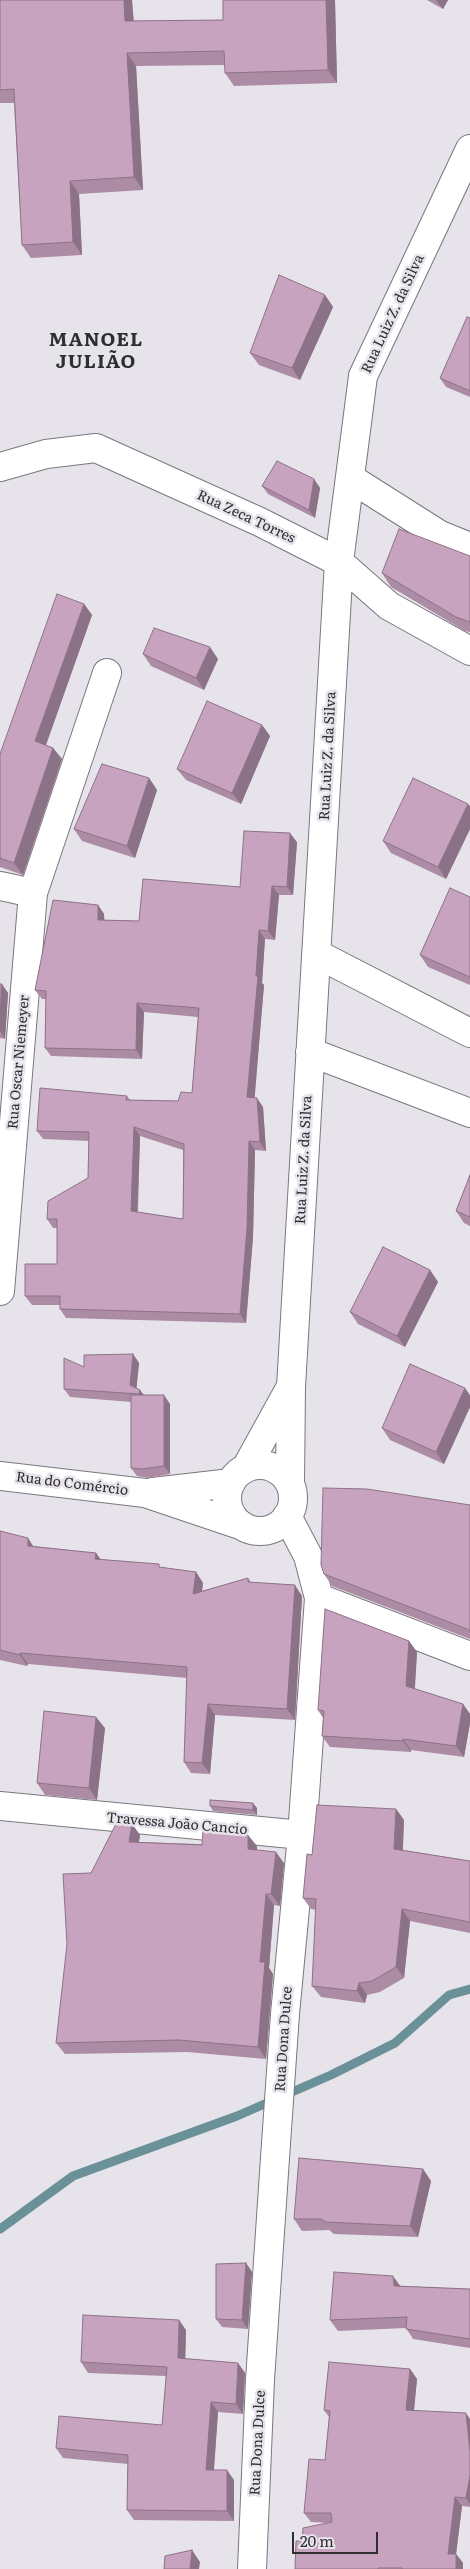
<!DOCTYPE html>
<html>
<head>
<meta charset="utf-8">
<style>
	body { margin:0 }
	#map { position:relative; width:470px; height:2569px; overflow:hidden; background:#e7e3eb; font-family:Literata,serif }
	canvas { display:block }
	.scale { position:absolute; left:292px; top:2532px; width:86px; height:22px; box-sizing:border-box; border:2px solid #2f2e31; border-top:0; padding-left:6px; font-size:15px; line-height:18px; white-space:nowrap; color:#2f2e31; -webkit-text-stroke:4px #e7e3eb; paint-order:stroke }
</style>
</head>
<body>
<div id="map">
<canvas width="470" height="2569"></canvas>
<div class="scale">20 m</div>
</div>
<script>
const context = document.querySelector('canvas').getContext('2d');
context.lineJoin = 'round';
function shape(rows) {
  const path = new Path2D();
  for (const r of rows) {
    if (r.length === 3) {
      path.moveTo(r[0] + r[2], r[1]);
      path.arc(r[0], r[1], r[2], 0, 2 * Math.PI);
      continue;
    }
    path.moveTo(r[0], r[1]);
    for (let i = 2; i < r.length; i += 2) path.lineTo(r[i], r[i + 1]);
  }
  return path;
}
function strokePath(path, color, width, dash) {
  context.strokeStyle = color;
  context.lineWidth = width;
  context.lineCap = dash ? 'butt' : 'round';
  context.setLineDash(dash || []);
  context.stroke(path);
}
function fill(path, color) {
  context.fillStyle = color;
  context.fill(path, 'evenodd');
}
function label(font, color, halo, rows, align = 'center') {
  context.font = font + ' Literata,serif';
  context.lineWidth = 5;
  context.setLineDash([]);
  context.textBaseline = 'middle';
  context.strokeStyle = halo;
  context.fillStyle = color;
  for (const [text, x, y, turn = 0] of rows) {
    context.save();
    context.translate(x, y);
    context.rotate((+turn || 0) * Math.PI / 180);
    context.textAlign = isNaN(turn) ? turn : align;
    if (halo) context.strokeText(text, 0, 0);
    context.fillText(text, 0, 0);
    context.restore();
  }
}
strokePath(shape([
	[0,2229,73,2176,237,2116,331,2075,395,2043,449,1995,470,1989]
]), '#6b9198', 9);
const street = shape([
	[0,467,46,454,96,448,260,522,339,562,389,606,470,651],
	[350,478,440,535,470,547],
	[0,886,33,893],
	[317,954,470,1033],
	[310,1052,470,1113],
	[0,1291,33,893,107,673],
	[260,1498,33],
	[246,1468,289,1390],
	[0,1476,145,1493,243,1526],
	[290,1483,291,1387,339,562,363,376,470,149],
	[153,1492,231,1483],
	[319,1598,470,1656],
	[0,1806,302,1835],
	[252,2569,260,2380,275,2158,285,2014,302,1835,319,1598,308,1556,287,1516]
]);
strokePath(street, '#7b777e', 30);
strokePath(street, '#fff', 28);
fill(shape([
	[0,0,132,0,134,21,223,20,335,0,337,83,234,86,225,73,225,65,136,66,143,190,79,194,82,255,31,258,22,245,14,103,0,103],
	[427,0,448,0,443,9],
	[325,295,333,307,300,380,259,365,250,353],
	[470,318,470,397,446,387,440,378],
	[314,479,320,488,315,518,268,494,262,486],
	[470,556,470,632,465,631,391,587,382,573],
	[84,604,92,615,46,745,53,748,62,759,23,875,0,867,0,754],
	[143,654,218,659,204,690,151,666],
	[262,725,270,736,241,804,186,780,177,769],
	[149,778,157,790,135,858,82,841,74,829],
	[470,806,470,829,446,879,391,853,383,841],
	[297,842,293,895,279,895,275,940,265,939,262,983,264,985,254,1098,263,1107,266,1151,255,1150,253,1237,246,1323,66,1318,60,1309,60,1305,32,1305,25,1296,57,1264,57,1228,53,1228,47,1219,88,1178,89,1141,43,1139,37,1131,127,1096,130,1100,178,1101,192,1093,198,1017,144,1012,142,1059,51,1056,45,1048,46,999,42,999,35,990,98,905,104,914,104,920,139,921,240,887],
	[140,1136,183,1150,183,1219,138,1212],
	[470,897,470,985,428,967,420,955],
	[0,984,8,993,5,1039,0,1038],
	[470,1175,470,1226,464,1223,456,1211],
	[430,1270,438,1282,405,1347,358,1324,350,1312],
	[133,1354,139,1363,136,1388,140,1390,144,1395,170,1404,170,1474,148,1478,137,1476,131,1468,131,1402,70,1397,64,1389,84,1367],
	[470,1395,470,1407,444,1464,390,1440,382,1428],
	[470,1505,470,1639,332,1586,324,1574],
	[0,1531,33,1546,96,1553,100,1559,196,1572,203,1583,202,1591,248,1578,251,1582,302,1596,295,1720,215,1715,210,1774,191,1773,184,1762,187,1678,28,1664,27,1666,0,1660],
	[409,1641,417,1652,415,1689,463,1704,470,1714,470,1723,464,1757,411,1750,411,1752,330,1747,322,1736,323,1718,318,1710],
	[105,1728,97,1800,45,1795,37,1783],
	[210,1806,257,1808,257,1815,213,1811],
	[396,1809,404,1820,403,1850,470,1861,470,1933,410,1921,404,1978,380,1992,367,1995,365,2003,321,1997,312,1986,316,1910,311,1909,303,1898,312,1855],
	[132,1824,140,1835,139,1842,257,1846,257,1850,284,1863,280,1906,274,1905,269,1968,273,1974,266,2059,187,2052,65,2054,56,2043,91,1873],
	[423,2169,431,2181,418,2237,334,2234,329,2230,302,2231,294,2219],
	[246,2263,252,2272,248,2329,222,2327,216,2319],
	[400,2286,470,2289,470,2348,413,2339,406,2328,338,2331,330,2320],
	[186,2330,185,2359,238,2363,245,2373,243,2414,218,2412,214,2470,234,2480,234,2521,134,2520,127,2510,128,2464,63,2458,56,2448,162,2425,166,2376,88,2373,81,2362],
	[410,2369,417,2379,414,2410,470,2419,470,2507,462,2506,456,2554,463,2563,463,2569,295,2569,302,2541,329,2523,311,2522,304,2513,325,2460,329,2417,324,2410]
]), '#ac8ca4');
fill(shape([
	[124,0,132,0,134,34,125,21],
	[326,0,335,0,337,83,328,70],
	[436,0,448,0,443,9],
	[127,53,136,66,143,190,134,177],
	[70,181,79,194,82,255,73,242],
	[325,295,333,307,300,380,292,368],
	[314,479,320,488,315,518,309,510],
	[84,604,92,615,43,753,35,741],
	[210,647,218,659,204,690,196,678],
	[262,725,270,736,241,804,232,793],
	[53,748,62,759,23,875,14,863],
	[149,778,157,790,135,858,127,846],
	[468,804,470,806,470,829,446,879,438,867],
	[290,833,297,842,293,895,287,887],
	[272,886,279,895,275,940,268,931],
	[98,905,104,914,105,928,98,920],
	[259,930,265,939,262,983,264,985,254,1106,247,1097],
	[2,984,8,993,5,1039,0,1031,0,1017],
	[137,1003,144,1012,142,1059,136,1050],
	[257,1098,263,1107,266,1151,260,1142],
	[134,1127,140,1136,137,1220,131,1211],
	[249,1141,255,1150,253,1237,246,1323,240,1314],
	[430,1270,438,1282,405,1347,397,1336],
	[133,1354,139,1363,136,1394,130,1385],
	[465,1388,470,1395,470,1407,444,1464,436,1452],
	[140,1390,146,1398,145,1403,139,1394],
	[164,1395,170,1404,170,1474,164,1466],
	[28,1538,35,1549,28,1546],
	[96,1553,104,1564,95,1559],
	[196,1572,203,1583,200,1605,193,1594],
	[295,1585,302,1596,295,1720,287,1709],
	[409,1641,417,1652,414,1697,406,1686],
	[20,1653,28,1664,27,1666,20,1655],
	[208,1704,215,1715,210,1774,202,1763],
	[463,1704,470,1714,470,1723,464,1757,456,1746],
	[96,1717,105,1728,97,1800,89,1788],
	[403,1739,411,1750,411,1752,403,1741],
	[253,1803,257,1808,257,1815,253,1810],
	[396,1809,404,1820,402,1860,394,1849],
	[132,1824,140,1835,137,1854,129,1842],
	[248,1835,257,1846,257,1861,248,1849],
	[276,1852,284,1863,280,1906,271,1894],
	[266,1894,274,1905,269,1968,273,1974,266,2059,258,2047,260,1962],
	[402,1909,410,1921,404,1978,396,1967],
	[359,1983,367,1995,365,2003,357,1991],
	[423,2169,431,2181,418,2237,410,2226],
	[246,2263,252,2272,248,2329,242,2320],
	[393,2276,401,2287,394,2286],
	[179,2320,186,2330,185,2369,178,2358],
	[238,2363,245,2373,243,2414,236,2404],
	[410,2369,417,2379,413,2420,406,2410],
	[211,2402,218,2412,213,2480,206,2470],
	[466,2413,470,2419,470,2452],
	[227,2470,234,2480,234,2521,227,2511],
	[470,2475,470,2504,466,2498],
	[455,2497,462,2506,456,2554,463,2563,463,2569,456,2569,448,2554],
	[192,2550,200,2562,199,2569,190,2569]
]), '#8c7286');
const building = shape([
	[0,0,124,0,125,21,223,20,223,0,326,0,328,70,225,73,224,51,127,53,134,177,70,181,73,242,22,245,14,89,0,90,0,0],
	[279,275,325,295,292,368,250,353,279,275],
	[467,317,470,318,470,391,440,378,467,317],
	[277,461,314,479,309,510,262,486,277,461],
	[399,529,470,556,470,622,456,617,382,573,399,529],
	[57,594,84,604,35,741,53,748,14,863,0,858,0,754,57,594],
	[154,628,210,647,196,678,143,654,154,628],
	[207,701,262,725,232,793,177,769,207,701],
	[102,764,149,778,127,846,74,829,102,764],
	[413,778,468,804,438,867,383,841,413,778],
	[244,831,290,833,287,887,272,886,268,931,259,930,256,976,258,976,247,1097,257,1098,260,1142,249,1141,247,1228,240,1314,60,1309,60,1296,25,1296,25,1264,57,1264,57,1219,47,1219,48,1201,88,1178,89,1132,37,1131,40,1088,127,1096,126,1100,178,1101,181,1092,192,1093,199,1008,137,1003,136,1050,45,1048,46,991,35,990,53,900,98,905,98,920,139,921,143,879,240,887,244,831],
	[134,1127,184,1144,183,1219,131,1211,134,1127],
	[450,888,470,897,470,977,420,955,450,888],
	[0,984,2,984,0,1017,0,984],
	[470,1175,470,1217,456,1211,470,1175],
	[383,1247,430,1270,397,1336,350,1312,383,1247],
	[133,1354,130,1385,140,1390,139,1394,64,1389,64,1358,84,1367,84,1355,133,1354],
	[410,1364,465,1388,436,1452,382,1428,410,1364],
	[131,1395,164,1395,164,1466,142,1469,131,1468,131,1395],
	[323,1488,367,1489,470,1505,470,1631,467,1629,324,1574,321,1565,323,1488],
	[0,1531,28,1538,28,1546,96,1553,95,1559,159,1564,159,1567,196,1572,193,1594,248,1578,248,1582,295,1585,287,1709,208,1704,202,1763,184,1762,187,1667,20,1653,20,1655,0,1650,0,1531],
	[325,1609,409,1641,406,1686,463,1704,456,1746,403,1739,403,1741,322,1736,324,1711,318,1710,325,1609],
	[44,1711,96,1717,89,1788,37,1783,44,1711],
	[210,1800,253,1803,253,1810,210,1806,210,1800],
	[317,1805,396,1809,394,1849,470,1861,470,1922,402,1909,396,1967,372,1981,359,1983,357,1991,312,1986,316,1899,303,1898,307,1854,312,1855,317,1805],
	[117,1822,132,1824,129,1842,202,1845,203,1830,248,1835,248,1849,276,1852,271,1894,266,1894,260,1962,265,1962,258,2047,179,2040,56,2043,67,1944,63,1874,91,1873,117,1822],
	[299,2158,423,2169,410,2226,326,2222,321,2219,294,2219,299,2158],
	[246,2263,242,2320,216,2319,216,2264,246,2263],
	[334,2272,393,2276,394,2286,470,2289,470,2339,406,2329,407,2317,330,2320,334,2272],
	[83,2315,179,2320,178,2358,238,2363,236,2404,211,2402,206,2470,227,2470,227,2511,127,2510,128,2455,56,2448,59,2416,162,2425,167,2367,81,2362,83,2315],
	[329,2362,410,2369,406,2410,466,2413,470,2452,470,2475,466,2498,455,2497,448,2554,456,2554,456,2569,402,2569,402,2568,378,2568,378,2569,295,2569,296,2541,302,2541,303,2528,332,2522,331,2513,304,2513,309,2459,325,2460,330,2411,324,2410,329,2362],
	[192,2550,190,2569,164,2569,165,2556,192,2550]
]);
fill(building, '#c8a3bf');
strokePath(building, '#8c7286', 1);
label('14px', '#2f2e31', '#e7e3eb', [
	["Rua Luiz Z. da Silva",393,314,-65],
	["Rua Zeca Torres",246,517,25],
	["Rua Luiz Z. da Silva",328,756,-87],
	["Rua Oscar Niemeyer",19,1062,-85],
	["Rua Luiz Z. da Silva",304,1160,-87],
	["Rua do Comércio",72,1484,7],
	["Travessa João Cancio",177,1824,5],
	["Rua Dona Dulce",284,2039,-86],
	["Rua Dona Dulce",258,2443,-87]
]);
context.letterSpacing = '1px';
label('bold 19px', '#2f2e31', '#e7e3eb', [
	["MANOEL",96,340],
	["JULIÃO",96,362]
]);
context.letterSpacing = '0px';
</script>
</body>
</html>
